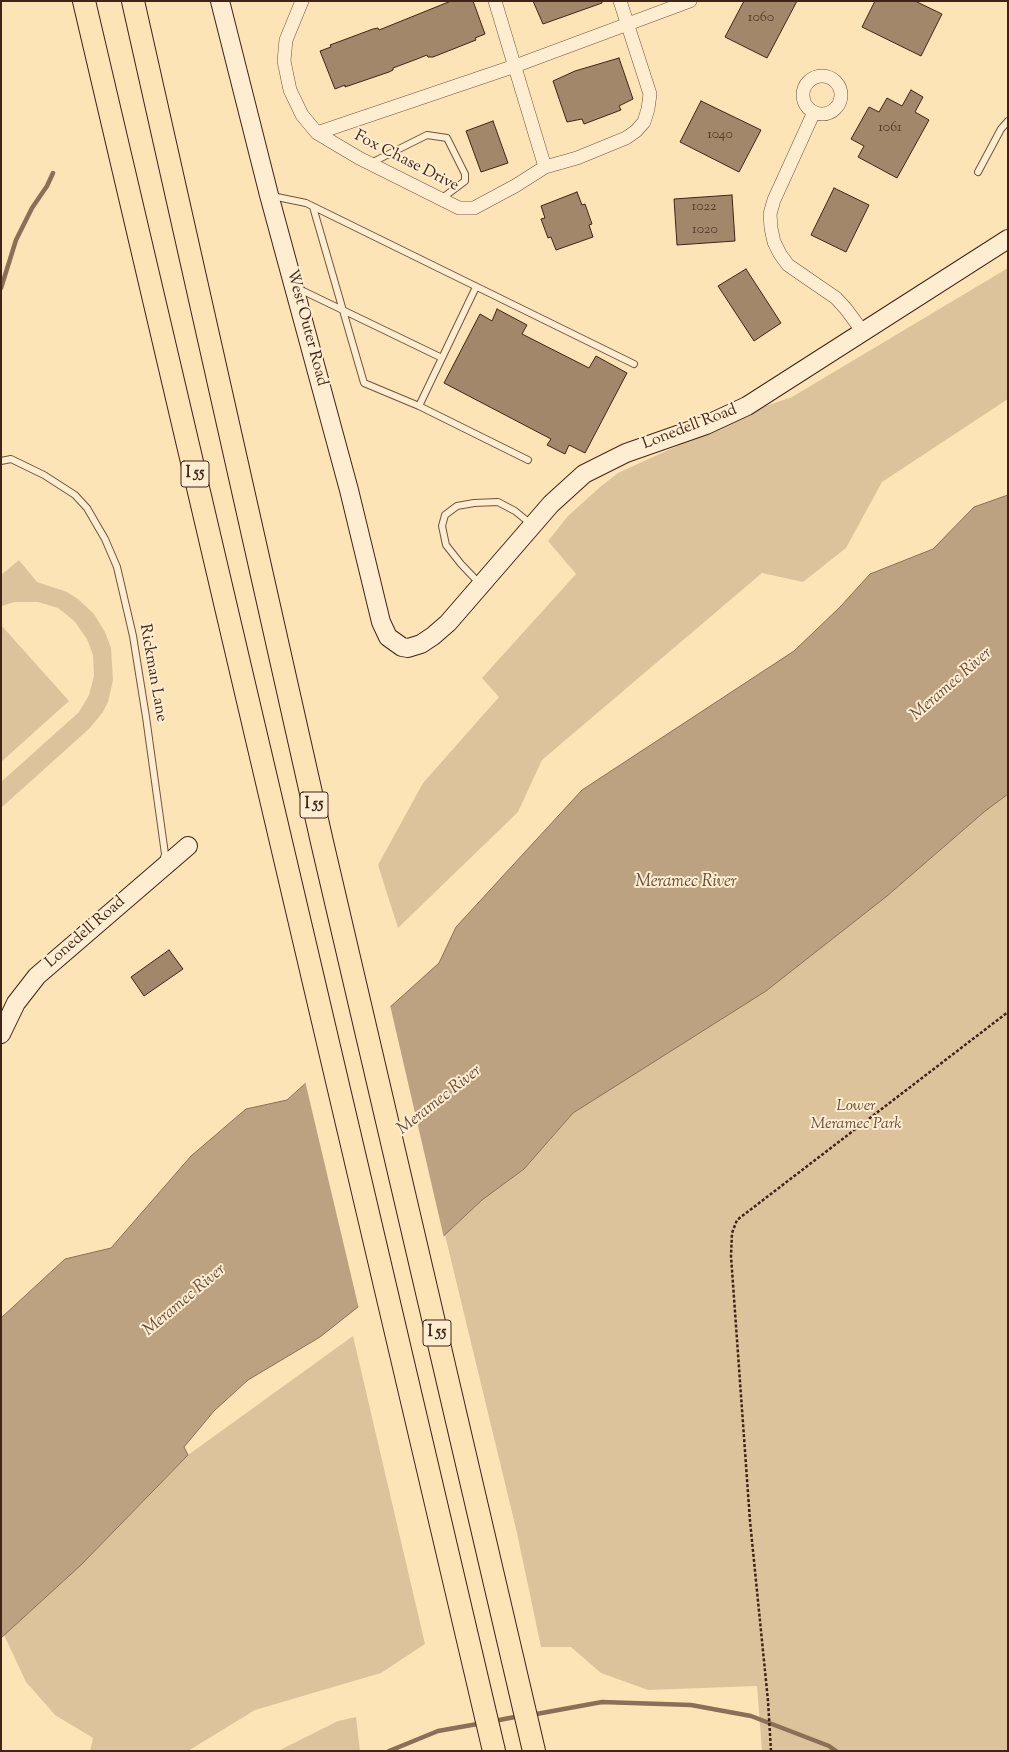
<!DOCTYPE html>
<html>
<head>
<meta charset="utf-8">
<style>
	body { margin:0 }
	#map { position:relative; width:1009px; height:1752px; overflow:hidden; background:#fde4b7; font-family:"Sorts Mill Goudy",serif }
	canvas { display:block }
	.frame { position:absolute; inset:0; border:2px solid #412317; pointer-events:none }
</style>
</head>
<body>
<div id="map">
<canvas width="1009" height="1752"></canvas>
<div class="frame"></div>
</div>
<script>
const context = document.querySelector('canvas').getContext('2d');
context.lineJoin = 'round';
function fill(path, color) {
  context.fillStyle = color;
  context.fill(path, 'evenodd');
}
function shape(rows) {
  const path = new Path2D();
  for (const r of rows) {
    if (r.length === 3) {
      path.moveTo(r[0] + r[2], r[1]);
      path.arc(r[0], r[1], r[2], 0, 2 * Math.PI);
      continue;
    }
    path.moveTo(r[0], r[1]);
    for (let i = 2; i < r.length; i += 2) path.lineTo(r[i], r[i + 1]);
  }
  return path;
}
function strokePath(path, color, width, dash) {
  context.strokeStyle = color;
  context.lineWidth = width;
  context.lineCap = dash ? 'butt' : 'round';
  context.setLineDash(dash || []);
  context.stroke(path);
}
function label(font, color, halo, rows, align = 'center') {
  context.font = font + ' "Sorts Mill Goudy",serif';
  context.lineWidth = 4;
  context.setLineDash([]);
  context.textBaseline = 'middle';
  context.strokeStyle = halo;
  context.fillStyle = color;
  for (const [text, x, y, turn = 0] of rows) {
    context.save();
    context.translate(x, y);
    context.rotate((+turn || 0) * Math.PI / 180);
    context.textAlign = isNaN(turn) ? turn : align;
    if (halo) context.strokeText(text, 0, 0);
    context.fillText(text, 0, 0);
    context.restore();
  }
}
fill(shape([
	[1008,268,1008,399,882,482,846,548,803,582,762,573,542,760,518,812,398,928,378,865,423,783,499,697,482,678,576,574,548,541,568,516,600,487,618,473,760,408,792,397],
	[19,560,37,582,67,592,78,599,94,614,105,632,111,648,113,680,108,702,103,712,90,728,1,808,1,782,79,712,89,695,94,676,93,655,87,639,75,622,67,615,58,608,38,602,15,602,1,606,1,575],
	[1,625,69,701,1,762],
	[1008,794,1008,1751,762,1751,757,1686,648,1690,601,1673,571,1647,541,1647,517,1533,445,1235,482,1200,524,1169,573,1113,766,991,887,896,984,812],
	[353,1336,425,1644,381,1673,255,1710,188,1751,90,1751,93,1738,55,1715,26,1682,4,1635,81,1565,188,1455],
	[356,1717,360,1751,278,1751,338,1721]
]), '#ddc39c');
const water = shape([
	[1008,495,1008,794,984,812,887,896,766,991,573,1113,524,1169,482,1200,420,1258,320,1337,248,1380,214,1411,184,1447,188,1455,81,1565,1,1638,1,1318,65,1259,111,1248,191,1156,246,1109,287,1100,439,963,456,927,582,790,794,651,840,607,870,574,933,549,974,507,1008,495]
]);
fill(water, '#bda281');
strokePath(water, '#8b6f57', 1);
fill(shape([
	[390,1005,444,1238,421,1260,359,1309,305,1081]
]), '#fde4b7');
strokePath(shape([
	[1,288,16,240,32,208,47,186,53,173],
	[531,1715,602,1702,691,1705,751,1716,829,1746,836,1751],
	[494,1721,520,1716],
	[389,1751,438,1731,483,1723]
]), '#8b6f57', 4.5);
const building = shape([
	[451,1,473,1,485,34,475,38,476,40,433,57,428,57,427,55,417,59,393,68,393,70,389,72,345,87,345,85,335,89,320,51,331,47,330,45,373,29,378,28,379,30,389,26,451,1],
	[533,1,602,1,602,3,543,24,533,1],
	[744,1,797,1,767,58,725,37,744,1],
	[875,1,915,1,942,14,921,56,862,27,875,1],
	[619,58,633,99,619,106,621,110,584,124,582,119,567,122,553,81,575,71,619,58],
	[911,90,923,97,915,112,929,120,897,178,858,157,864,146,851,139,869,107,879,112,887,98,902,106,911,90],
	[701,101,761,130,739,172,680,142,701,101],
	[493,121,508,163,481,172,466,131,493,121],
	[834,188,869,205,846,252,811,235,834,188],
	[577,192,582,205,585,204,592,224,589,225,593,237,556,250,551,237,548,238,541,219,545,218,541,206,577,192],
	[732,195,735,241,677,245,674,199,732,195],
	[746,269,781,323,754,341,718,286,746,269],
	[497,309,527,325,522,334,589,368,596,356,627,373,585,453,569,445,565,454,547,445,551,439,444,383,480,314,492,321,497,309],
	[169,950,183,969,144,996,131,977,169,950]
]);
fill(building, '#a3876a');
strokePath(building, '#412317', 1);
const lane = shape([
	[371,163,427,135,447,138,465,174,465,181,441,199],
	[978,172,1001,129,1008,121],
	[272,196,306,203,634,364],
	[313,207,364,383,419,406],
	[476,287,419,406,528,460],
	[297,288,442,358],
	[1,461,11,459,44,475,75,495,87,508,105,539,117,567,133,636,146,717,165,854,163,861],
	[480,584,461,564,446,545,442,526,445,515,457,506,474,503,498,502,515,511,531,524]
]);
const street = shape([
	[302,1,286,40,284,61,290,90,302,115,317,133,359,158,459,208,474,208,515,186,545,167,577,158,626,138,636,131,644,122,648,109,650,94,620,1],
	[495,1,545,167],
	[822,95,19],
	[814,112,774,200,770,214,771,228,774,242,780,254,788,265,836,298,846,309,863,332],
	[317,133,515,66,690,1]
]);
const secondary = shape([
	[220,1,269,195,349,490,381,622,388,637,402,647,408,648,421,644,433,636,448,623,551,504,584,474,626,453,706,425,747,406,1008,239],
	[1,1034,16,1003,37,976,188,846]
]);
const highway = shape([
	[84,1,494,1751],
	[133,1,322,842,534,1751]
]);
strokePath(lane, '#70533f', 8);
strokePath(street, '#70533f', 14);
strokePath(secondary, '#412317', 20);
strokePath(highway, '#412317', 24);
strokePath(shape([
	[771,1751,768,1701,750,1521,731,1256,732,1233,737,1220,1008,1012]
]), '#412317', 2.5, [3, 2]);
strokePath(lane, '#feedd0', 6);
strokePath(street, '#feedd0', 13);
strokePath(secondary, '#feedd0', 18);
strokePath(highway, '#fde4b7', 22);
label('14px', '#5a3c2c', null, [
	["1060",761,19],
	["1061",890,129],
	["1040",720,136],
	["1022",704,208],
	["1020",705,231]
]);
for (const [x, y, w] of [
	[195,474,28],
	[314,805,28],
	[437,1333,28]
]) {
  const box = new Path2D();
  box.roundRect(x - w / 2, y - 13, w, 26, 3);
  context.fillStyle = '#feedd0';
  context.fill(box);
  strokePath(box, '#412317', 1);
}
label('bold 15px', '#412317', null, [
	["I 55",195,474],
	["I 55",314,805],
	["I 55",437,1333]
]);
label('16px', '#412317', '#feedd0', [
	["Fox Chase Drive",406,162,27],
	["West Outer Road",306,328,75],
	["Lonedell Road",690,428,-21],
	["Rickman Lane",152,673,80],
	["Lonedell Road",86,933,-41]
]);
label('italic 16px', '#684b38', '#feedd0', [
	["Lower",856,1107],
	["Meramec Park",856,1125]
]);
label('italic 17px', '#664937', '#feedd0', [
	["Meramec River",952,685,-41],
	["Meramec River",686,883],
	["Meramec River",440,1101,-38],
	["Meramec River",185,1301,-40]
]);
</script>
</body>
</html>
